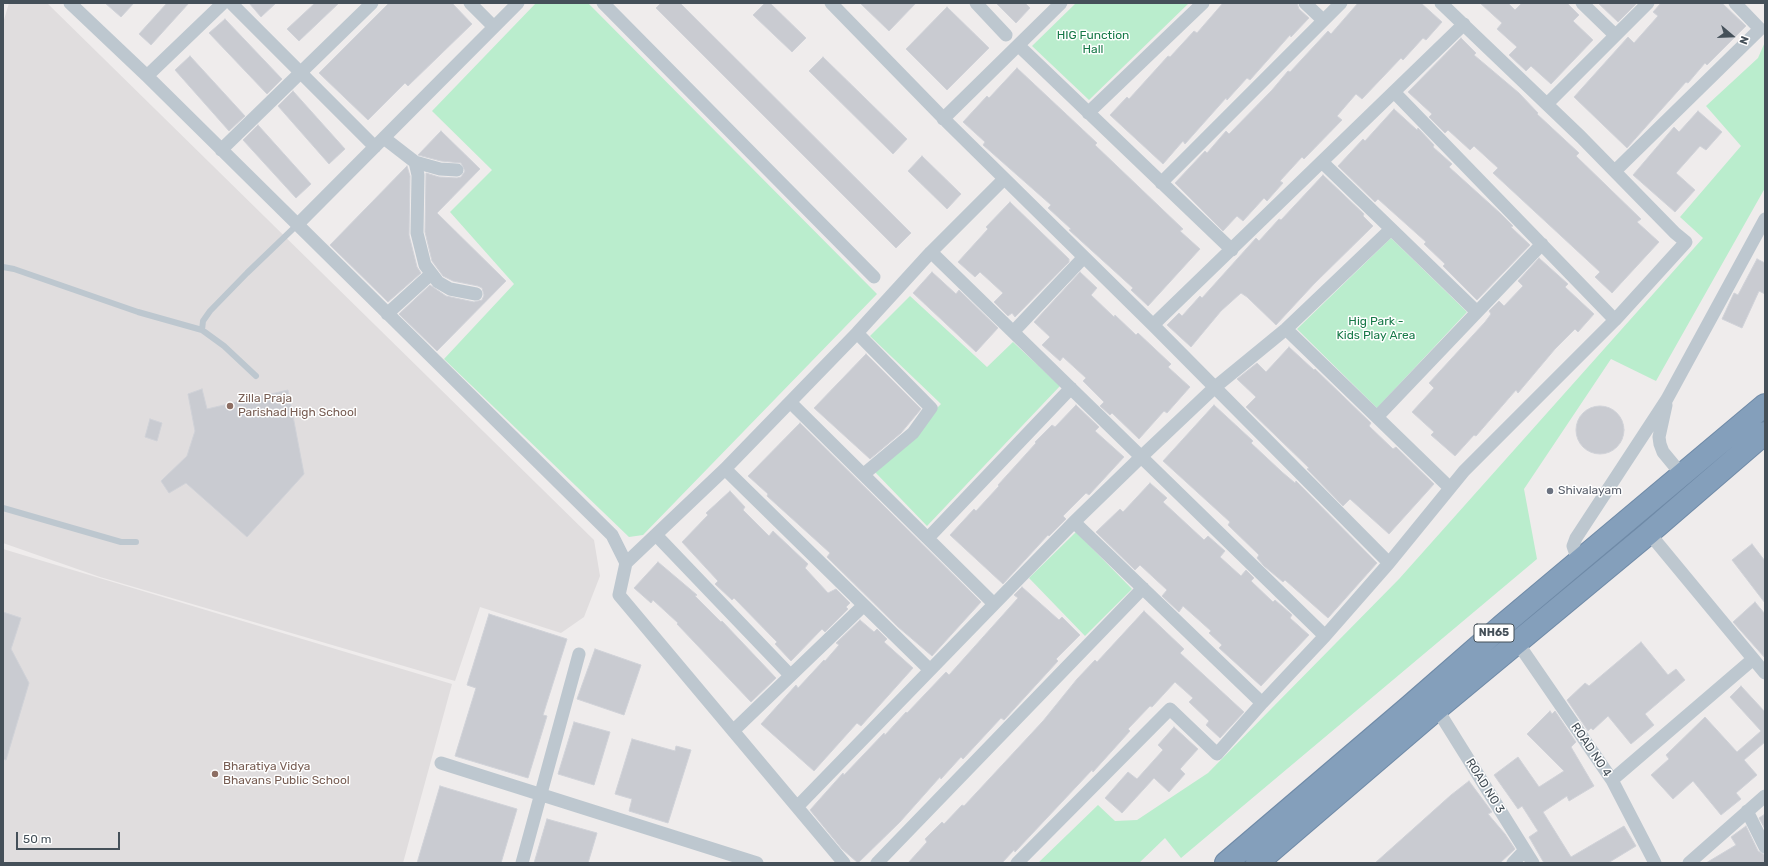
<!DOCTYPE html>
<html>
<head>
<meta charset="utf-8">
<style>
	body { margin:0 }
	#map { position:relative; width:1768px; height:866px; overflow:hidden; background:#efecec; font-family:Rubik,sans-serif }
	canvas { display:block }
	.frame { position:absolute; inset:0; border:4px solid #455059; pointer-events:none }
	.north { position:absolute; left:1712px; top:16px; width:40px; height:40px; -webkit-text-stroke:3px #fff; paint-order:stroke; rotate:109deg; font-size:11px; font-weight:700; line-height:16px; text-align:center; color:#455059 }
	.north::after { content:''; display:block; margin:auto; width:14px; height:18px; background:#455059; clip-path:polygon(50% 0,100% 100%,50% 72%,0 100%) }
	.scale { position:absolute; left:16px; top:832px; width:104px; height:18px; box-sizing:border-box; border:2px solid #455059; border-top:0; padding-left:5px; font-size:12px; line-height:14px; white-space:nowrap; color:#455059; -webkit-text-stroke:3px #fff; paint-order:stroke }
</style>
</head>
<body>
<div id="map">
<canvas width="1768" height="866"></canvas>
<div class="frame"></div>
<div class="north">N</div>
<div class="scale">50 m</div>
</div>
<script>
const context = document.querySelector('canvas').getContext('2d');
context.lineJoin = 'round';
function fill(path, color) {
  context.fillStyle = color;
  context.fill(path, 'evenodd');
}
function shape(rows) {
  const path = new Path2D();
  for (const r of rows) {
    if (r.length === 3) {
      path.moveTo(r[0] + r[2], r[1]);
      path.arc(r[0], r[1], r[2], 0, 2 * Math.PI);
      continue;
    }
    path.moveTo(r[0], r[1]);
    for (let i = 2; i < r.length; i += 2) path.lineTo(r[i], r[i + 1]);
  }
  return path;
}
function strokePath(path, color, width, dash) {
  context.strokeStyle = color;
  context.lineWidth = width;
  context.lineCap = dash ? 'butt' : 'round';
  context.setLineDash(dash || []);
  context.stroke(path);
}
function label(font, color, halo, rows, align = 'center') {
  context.font = font + ' Rubik,sans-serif';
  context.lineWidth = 3;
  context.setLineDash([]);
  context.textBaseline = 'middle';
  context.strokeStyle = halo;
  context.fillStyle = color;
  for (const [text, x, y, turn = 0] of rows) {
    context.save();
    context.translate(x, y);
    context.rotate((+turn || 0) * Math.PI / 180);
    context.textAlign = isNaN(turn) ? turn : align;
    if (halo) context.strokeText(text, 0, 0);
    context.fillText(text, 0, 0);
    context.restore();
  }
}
fill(shape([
	[9,3,47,3,594,540,600,576,584,617,561,633,480,607,455,681,100,577,3,543,3,23],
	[3,549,452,684,403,863,3,863]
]), '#e0ddde');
fill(shape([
	[536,3,588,3,877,294,643,535,629,537,444,359,514,284,450,212,492,170,432,111],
	[1076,3,1189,3,1089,100,1032,46],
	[1765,42,1765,188,1656,381,1611,359,1524,489,1537,559,1181,858,1165,838,1139,863,1038,863,1098,805,1115,821,1137,820,1208,773,1399,579,1703,238,1680,217,1741,146,1706,106,1758,58],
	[1391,238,1467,312,1377,408,1297,329],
	[910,296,987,367,1013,342,1060,386,927,526,874,471,941,404,870,336],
	[1076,532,1132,589,1085,636,1029,578]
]), '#baedcd');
const building = shape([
	[105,3,134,3,121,17,105,3],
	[167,3,189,3,151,45,139,34,167,3],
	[249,3,276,3,261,17,249,3],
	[315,3,339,3,299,41,287,29,315,3],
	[389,3,452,3,472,24,408,86,405,83,368,120,319,73,389,3],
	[661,3,680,3,911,233,896,248,656,8,661,3],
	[765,3,770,3,806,38,792,52,753,15,765,3],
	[860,3,916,3,889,31,860,3],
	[996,3,1025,3,1030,8,1016,23,996,3],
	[1223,3,1297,3,1299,9,1309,18,1291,37,1290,35,1250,80,1247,78,1227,100,1226,98,1185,144,1183,141,1163,164,1110,115,1127,97,1129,99,1168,56,1170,57,1194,31,1197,33,1223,3],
	[1358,3,1421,3,1442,22,1426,40,1423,38,1403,60,1401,58,1362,99,1356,94,1337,116,1342,120,1304,159,1302,157,1280,181,1283,183,1267,201,1264,198,1243,221,1237,216,1223,231,1175,183,1205,151,1207,153,1226,131,1229,134,1272,90,1288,71,1290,72,1328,31,1331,34,1358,3],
	[1480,3,1508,3,1515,10,1522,3,1567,3,1579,15,1573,21,1593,40,1551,84,1531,66,1526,71,1509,55,1517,47,1497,29,1502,23,1480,3],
	[1598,3,1637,3,1618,22,1598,3],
	[1661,3,1722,3,1746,26,1707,65,1705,63,1688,83,1686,82,1627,148,1574,97,1628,37,1634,43,1658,16,1653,12,1661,3],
	[947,7,989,48,947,90,906,49,947,7],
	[225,19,282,79,267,94,209,33,225,19],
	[1461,38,1476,53,1474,55,1519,93,1538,113,1537,114,1579,153,1576,156,1641,219,1637,222,1659,242,1612,293,1595,277,1600,272,1493,173,1498,168,1474,146,1470,150,1448,130,1445,133,1429,117,1432,114,1408,92,1461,38],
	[190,56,245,116,229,131,175,70,190,56],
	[823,57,907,139,893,154,809,71,823,57],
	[1017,68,1097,143,1095,145,1183,229,1180,231,1200,249,1148,306,1131,290,1133,288,1069,230,1071,229,1048,208,1051,205,983,145,985,142,963,122,987,96,989,98,1017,68],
	[293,91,345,149,329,164,278,106,293,91],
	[1394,109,1417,130,1418,128,1434,145,1433,147,1452,164,1449,167,1500,213,1513,226,1511,227,1530,245,1477,300,1443,266,1445,264,1424,244,1426,242,1378,199,1375,202,1338,166,1363,139,1365,141,1394,109],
	[1698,111,1722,132,1706,150,1700,146,1676,173,1695,190,1675,212,1633,175,1674,127,1679,132,1698,111],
	[258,125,311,184,296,198,243,140,258,125],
	[441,131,480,169,437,213,506,281,437,351,399,314,430,285,446,296,474,302,482,300,484,295,482,288,478,286,453,281,443,276,432,261,425,232,426,173,439,177,457,178,461,177,465,171,461,163,441,161,418,155,441,131],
	[922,156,961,194,947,209,908,171,922,156],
	[407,166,410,176,409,235,417,267,421,273,388,302,330,245,407,166],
	[1323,175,1364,214,1363,216,1373,226,1314,284,1276,325,1247,297,1241,293,1221,311,1191,347,1167,325,1179,313,1182,316,1200,296,1202,298,1256,238,1259,241,1279,219,1281,220,1323,175],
	[1010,202,1069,259,1069,262,1015,317,1012,313,1008,316,994,302,1003,293,980,272,975,277,958,262,988,229,986,227,1010,202],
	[1539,258,1568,284,1565,287,1594,314,1578,332,1575,329,1555,349,1518,393,1516,390,1476,436,1474,435,1455,456,1431,435,1434,432,1412,412,1434,388,1429,383,1485,322,1491,314,1489,311,1499,301,1504,306,1523,286,1518,281,1539,258],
	[1757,259,1765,263,1765,294,1759,291,1742,328,1722,319,1734,293,1738,295,1757,259],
	[932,272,956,294,959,290,998,328,976,352,913,293,932,272],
	[1080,272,1097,288,1091,295,1114,317,1115,315,1136,335,1138,333,1171,364,1168,367,1190,387,1167,413,1164,411,1139,439,1112,413,1110,415,1100,406,1104,402,1083,381,1086,378,1063,357,1060,361,1042,345,1050,337,1034,322,1080,272],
	[1289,347,1314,370,1315,369,1371,423,1369,426,1393,449,1396,447,1434,484,1389,534,1350,499,1343,506,1307,469,1309,468,1246,407,1256,397,1237,379,1257,363,1266,372,1289,347],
	[866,354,921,409,901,433,870,459,814,408,866,354],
	[202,389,207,409,288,390,304,474,247,537,186,483,169,493,161,481,187,456,195,431,188,394,202,389],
	[1076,405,1099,427,1095,431,1124,457,1089,495,1086,493,1063,516,1066,519,1049,536,1048,535,1003,584,950,535,974,509,976,511,999,486,998,485,1036,443,1035,442,1052,425,1055,427,1076,405],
	[1214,405,1253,441,1251,443,1282,472,1295,483,1296,481,1377,563,1328,618,1285,580,1283,582,1264,566,1257,558,1259,555,1228,525,1230,522,1163,461,1214,405],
	[1600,430,24],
	[150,419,162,423,157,441,145,437,150,419],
	[800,423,981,602,932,656,898,627,827,557,830,553,767,496,768,494,748,476,800,423],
	[1150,483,1167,498,1163,502,1204,540,1208,536,1225,551,1220,557,1241,576,1246,570,1254,578,1251,581,1273,602,1275,600,1290,613,1292,615,1290,618,1309,635,1261,686,1219,648,1222,645,1209,633,1211,631,1183,606,1179,612,1162,596,1167,590,1140,565,1135,570,1096,532,1120,509,1123,512,1150,483],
	[730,491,745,507,743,510,769,536,773,531,808,564,805,568,828,593,836,589,850,603,846,607,848,609,825,632,822,629,791,661,775,644,777,642,734,598,732,600,715,584,718,581,682,542,708,515,706,513,730,491],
	[1752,544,1765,561,1765,603,1732,560,1752,544],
	[658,562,697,595,695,596,721,622,722,621,776,678,751,702,677,624,678,623,653,600,651,603,634,588,658,562],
	[1022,587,1059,620,1062,617,1080,635,1056,659,1058,661,1004,720,1001,718,963,759,961,757,941,779,940,777,900,822,858,863,842,849,810,810,843,773,844,775,884,733,885,735,906,712,907,713,946,672,949,675,1018,598,1014,595,1022,587],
	[1755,602,1765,614,1765,658,1733,622,1755,602],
	[1144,611,1184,649,1180,653,1244,712,1220,738,1206,725,1209,721,1189,702,1193,698,1175,682,1152,707,1150,706,1128,729,1130,731,1093,772,1092,770,1015,852,1014,850,1002,863,908,863,927,842,925,839,942,822,944,824,962,805,964,806,1043,721,1077,679,1095,660,1097,662,1144,611],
	[3,612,21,618,11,649,29,683,6,760,3,759,3,612],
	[489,614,567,639,543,715,547,716,528,778,455,756,476,688,467,685,489,614],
	[860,620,874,632,877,629,887,639,884,642,913,668,861,726,857,723,814,771,761,724,796,685,798,688,824,660,825,661,839,645,836,643,860,620],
	[1641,642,1668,675,1676,669,1685,680,1645,714,1654,725,1631,744,1608,716,1593,730,1591,728,1588,731,1567,700,1585,683,1589,686,1641,642],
	[595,649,641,665,624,715,577,699,595,649],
	[1741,686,1765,712,1765,742,1744,760,1757,775,1736,793,1741,799,1721,815,1693,781,1673,799,1651,775,1669,759,1666,755,1705,717,1737,752,1761,731,1730,697,1741,686],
	[1550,711,1552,714,1555,711,1576,742,1571,747,1594,786,1569,801,1567,796,1543,812,1571,857,1624,826,1636,846,1608,863,1544,863,1529,837,1538,831,1522,806,1518,809,1494,775,1518,757,1539,787,1564,771,1527,734,1550,711],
	[574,722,610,732,594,785,558,774,574,722],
	[1174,727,1198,749,1180,769,1185,774,1169,792,1154,778,1122,813,1105,798,1128,772,1137,779,1163,750,1158,745,1174,727],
	[632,739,675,751,676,746,691,750,668,823,629,811,632,799,615,794,632,739],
	[1469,781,1492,812,1488,814,1505,834,1515,849,1500,863,1375,863,1451,795,1469,781],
	[440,786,517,809,501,863,417,863,440,786],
	[1765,814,1765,829,1759,818,1765,814],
	[547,819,597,833,588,863,534,863,547,819],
	[1746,826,1758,851,1765,855,1765,863,1706,863,1736,845,1731,837,1746,826]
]);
fill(building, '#c9cbd1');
strokePath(building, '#d0d2d8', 1);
const highway = shape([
	[1226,863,1409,707,1504,624,1765,405],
	[1257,863,1437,709,1649,533,1765,433]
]);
strokePath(highway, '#6f8aa7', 24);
strokePath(shape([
	[3,267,14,269,138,312,202,330],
	[256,376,224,346,202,330,203,321,210,311,247,273,298,224],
	[3,508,121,542,136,542]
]), '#bdc7cf', 6);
strokePath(shape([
	[70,3,147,76,612,535,626,563],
	[231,3,375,147],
	[470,3,494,27],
	[603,3,874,277],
	[831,3,948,123,1153,325,1389,563],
	[976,3,1006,35],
	[1305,3,1323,20],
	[1582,3,1615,35],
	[1019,46,1232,250],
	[147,76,223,3],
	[1394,92,1615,320],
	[1547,104,1648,3],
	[1088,113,1203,3],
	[943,119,1061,3],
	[384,138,415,162,418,175,417,233,425,265,438,282,450,289,476,294],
	[221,150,372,3],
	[415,162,440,169,457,170],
	[1322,162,1477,312],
	[1615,171,1760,29,1735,3],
	[1161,183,1341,3],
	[298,224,518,3],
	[931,252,1325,636],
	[387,314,431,274],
	[1153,325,1464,24],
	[1286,329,1450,488],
	[1014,331,1084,257],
	[857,333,931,408,913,433,864,474],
	[790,402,994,604],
	[1666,405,1659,437,1660,444,1663,452,1682,475],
	[1377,417,1542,244],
	[725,469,930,670],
	[1074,522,1262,703],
	[1649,533,1765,673],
	[656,535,790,675],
	[928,538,1071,388],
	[1578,561,1573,546,1576,538,1667,399,1765,219],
	[1517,642,1612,780,1655,863],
	[1437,709,1533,863],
	[733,731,863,606],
	[441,763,757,863],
	[1612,780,1752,660],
	[797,807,1074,522,1141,457,1214,388,1286,329,1391,229],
	[1747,811,1765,847],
	[522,863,579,654],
	[844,863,619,595,626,563,725,469,857,333,931,252,1004,179],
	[877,863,1143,588],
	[1017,863,1170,709,1217,754,1262,703,1325,636,1389,563,1464,471,1615,320,1686,242,1675,233,1581,137,1441,3],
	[1513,863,1525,850],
	[1689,863,1765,796]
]), '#bdc7cf', 13);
strokePath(highway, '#849fbb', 22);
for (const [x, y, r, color] of [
	[230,406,4,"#8d6e63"],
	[1550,491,4,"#6b7280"],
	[215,774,4,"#8d6e63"]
]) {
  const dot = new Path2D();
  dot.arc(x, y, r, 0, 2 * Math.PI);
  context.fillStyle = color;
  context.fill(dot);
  strokePath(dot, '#fff', 1.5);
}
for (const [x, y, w] of [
	[1494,633,40]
]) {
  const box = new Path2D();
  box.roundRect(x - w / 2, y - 9, w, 18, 3);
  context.fillStyle = '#fff';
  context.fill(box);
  strokePath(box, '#455059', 1);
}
label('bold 11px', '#455059', null, [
	["NH65",1494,633]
]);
label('12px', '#177948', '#fff', [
	["HIG Function",1093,36],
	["Hall",1093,50],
	["Hig Park -",1376,322],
	["Kids Play Area",1376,336]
]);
label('12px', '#785e54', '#fff', [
	["Zilla Praja",238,399],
	["Parishad High School",238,413],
	["Bharatiya Vidya",223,767],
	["Bhavans Public School",223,781]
], 'left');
label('12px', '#5b616d', '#fff', [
	["Shivalayam",1558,491]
], 'left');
label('12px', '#455059', '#fff', [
	["ROAD NO 4",1591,750,56],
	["ROAD NO 3",1485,786,58]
]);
</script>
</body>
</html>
